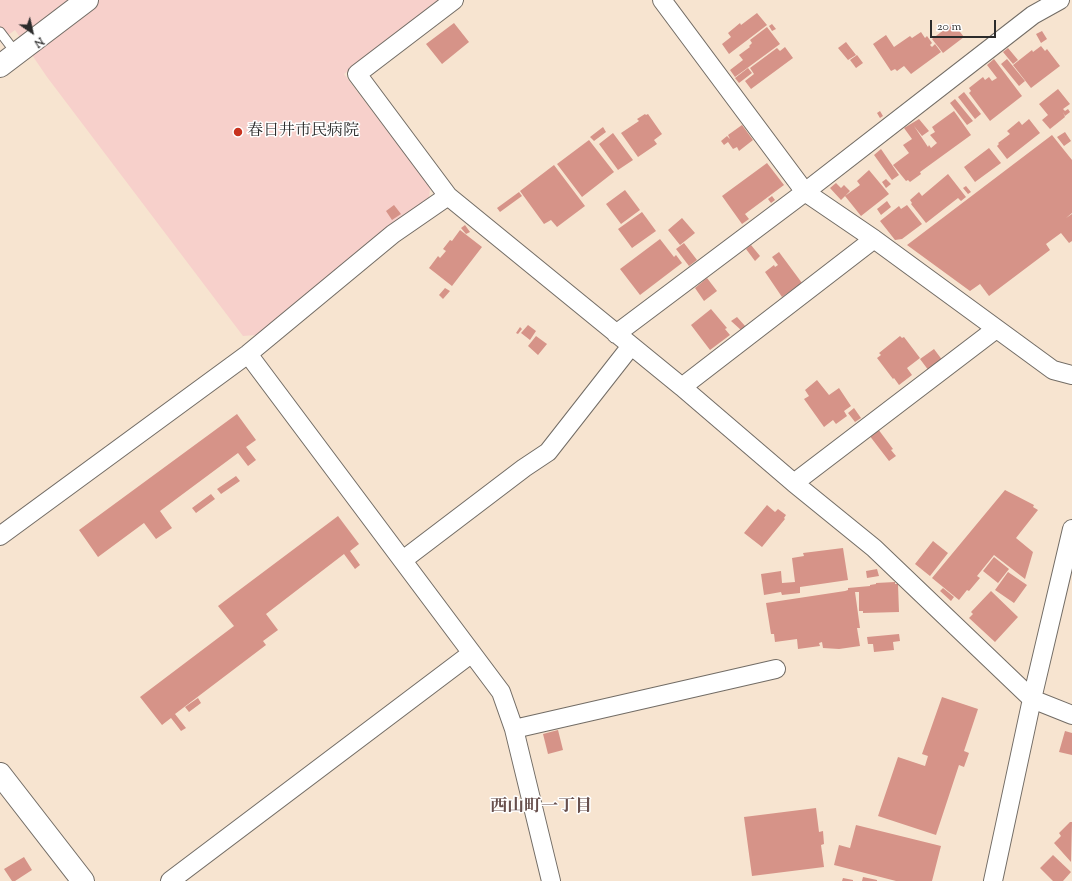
<!DOCTYPE html>
<html>
<head>
<meta charset="utf-8">
<style>
	body { margin:0 }
	#map { position:relative; width:1072px; height:881px; overflow:hidden; background:#f7e4d0; font-family:"Sorts Mill Goudy",serif }
	canvas { display:block }
	.north { position:absolute; left:12px; top:12px; width:40px; height:40px; -webkit-text-stroke:3px #fff; paint-order:stroke; rotate:146deg; font-size:11px; font-weight:700; line-height:16px; text-align:center; color:#2b2b2b }
	.north::after { content:''; display:block; margin:auto; width:14px; height:18px; background:#2b2b2b; clip-path:polygon(50% 0,100% 100%,50% 72%,0 100%) }
	.scale { position:absolute; left:930px; top:20px; width:66px; height:18px; box-sizing:border-box; border:2px solid #2b2b2b; border-top:0; padding-left:5px; font-size:12px; line-height:14px; white-space:nowrap; color:#2b2b2b; -webkit-text-stroke:3px #fff; paint-order:stroke }
</style>
</head>
<body>
<div id="map">
<canvas width="1072" height="881"></canvas>
<div class="north">N</div>
<div class="scale">20 m</div>
</div>
<script>
const context = document.querySelector('canvas').getContext('2d');
context.lineJoin = 'round';
function fill(path, color) {
  context.fillStyle = color;
  context.fill(path, 'evenodd');
}
function shape(rows) {
  const path = new Path2D();
  for (const r of rows) {
    path.moveTo(r[0], r[1]);
    for (let i = 2; i < r.length; i += 2) path.lineTo(r[i], r[i + 1]);
  }
  return path;
}
function strokePath(path, color, width, dash) {
  context.strokeStyle = color;
  context.lineWidth = width;
  context.lineCap = dash ? 'butt' : 'round';
  context.setLineDash(dash || []);
  context.stroke(path);
}
function label(font, color, halo, rows, align = 'center') {
  context.font = font + ' "Sorts Mill Goudy","Noto Serif JP",serif';
  context.lineWidth = 3;
  context.setLineDash([]);
  context.textBaseline = 'middle';
  context.strokeStyle = halo;
  context.fillStyle = color;
  for (const [text, x, y, turn = 0] of rows) {
    context.save();
    context.translate(x, y);
    context.rotate((+turn || 0) * Math.PI / 180);
    context.textAlign = isNaN(turn) ? turn : align;
    if (halo) context.strokeText(text, 0, 0);
    context.fillText(text, 0, 0);
    context.restore();
  }
}
fill(shape([
	[0,0,441,0,344,74,430,187,429,199,382,231,256,335,243,336,47,77,15,30,0,41]
]), '#f7d0cb');
fill(shape([
	[757,13,767,25,729,54,722,44,731,37,728,33,740,23,741,25],
	[454,23,469,42,442,64,426,44],
	[953,23,964,37,943,53,932,39],
	[772,24,776,29,772,31,769,26],
	[767,27,780,44,735,77,730,70,743,60,739,55,750,47,749,46,752,43,750,40],
	[1042,31,1047,39,1041,43,1036,34],
	[921,32,925,38,927,36,932,43,930,45,932,47,935,44,941,52,911,74,904,66,897,71,895,69,891,71,873,44,886,35,894,47,910,36,912,38],
	[846,42,856,55,848,60,838,48],
	[1041,46,1045,51,1047,49,1060,66,1031,88,1013,65,1032,50,1033,52],
	[785,47,793,58,751,89,745,81,754,74,750,68,777,48,780,51],
	[1008,48,1018,60,1013,64,1003,52],
	[857,55,863,63,856,68,850,60],
	[994,59,1022,96,990,121,969,93,971,91,969,88,983,77,985,80,989,77,992,81,997,78,987,65],
	[1007,59,1025,81,1019,86,1001,64],
	[748,68,752,73,739,83,735,78],
	[1058,89,1070,104,1063,109,1065,111,1068,109,1070,112,1065,116,1063,112,1065,117,1050,129,1042,120,1048,115,1039,104],
	[964,92,981,114,975,119,958,97],
	[955,99,973,121,967,125,950,103],
	[880,111,883,116,880,118,877,113],
	[954,111,971,135,920,172,921,174,910,182,908,180,906,181,893,165,909,153,903,145,912,139,904,128,919,119,929,131,922,136,914,126,928,147,929,145,931,148,937,143,930,135,935,132,932,127],
	[645,114,646,115,648,114,662,134,654,140,657,144,638,157,621,133,639,121,637,119],
	[1029,119,1040,133,1007,159,997,146,999,144,998,143,1010,134,1007,131,1019,121,1022,125],
	[742,125,753,140,739,151,737,147,733,149,728,142,724,145,721,141,727,136,730,139,728,135],
	[603,127,606,132,594,141,590,137],
	[1065,132,1071,141,1064,146,1057,137],
	[613,133,633,160,618,170,599,144],
	[1052,135,1072,160,1072,213,1066,218,1072,214,1072,241,1069,243,1061,233,1046,244,1050,250,989,296,980,284,970,291,907,245],
	[589,140,614,172,582,197,557,164],
	[989,148,1001,163,975,182,964,167],
	[881,149,899,175,892,180,874,155],
	[767,163,784,185,745,214,749,219,742,224,722,196],
	[554,165,585,206,557,227,551,220,544,224,520,191],
	[869,170,889,194,861,216,845,196,860,185,857,181],
	[948,174,966,197,961,201,958,198,926,223,911,204,912,203,910,200,919,192,922,196],
	[886,179,891,184,886,188,882,182],
	[836,183,841,188,844,185,850,191,841,200,830,188],
	[966,186,971,192,968,194,963,188],
	[625,190,640,210,621,224,606,204],
	[519,192,522,196,500,212,497,208],
	[772,196,775,200,771,203,768,199],
	[887,201,891,207,881,215,877,209],
	[394,205,401,214,392,220,386,211],
	[907,205,922,224,902,239,895,240,880,221,899,206,901,209],
	[642,212,656,231,632,248,618,229],
	[682,218,695,233,680,245,668,230],
	[465,225,470,232,466,234,461,228],
	[460,230,482,247,452,286,429,268,438,256,440,258,446,251,443,249,450,240,452,241],
	[660,239,674,257,676,255,682,263,640,295,620,269],
	[684,243,697,260,689,266,676,249],
	[751,245,760,256,755,261,746,249],
	[779,252,802,283,782,297,765,272,774,265,775,267,778,265,772,257],
	[707,278,717,291,704,301,695,288],
	[445,288,450,291,443,299,439,295],
	[711,309,727,328,725,329,730,335,710,350,691,325],
	[737,317,746,327,741,330,731,321],
	[528,325,536,331,530,340,521,333],
	[520,327,522,329,518,334,516,333],
	[536,336,547,344,538,355,528,346],
	[900,336,902,338,904,337,920,358,907,368,912,375,899,385,894,378,893,379,877,358,881,355,879,353],
	[934,349,943,361,929,371,920,359],
	[817,380,829,395,839,388,851,406,844,411,847,416,836,424,833,420,824,427,804,399,809,396,805,390],
	[854,408,861,418,855,422,848,413],
	[237,414,256,440,246,447,256,460,248,466,238,453,160,511,172,528,156,539,144,523,98,557,79,530],
	[878,429,893,449,891,450,896,456,889,461,869,435],
	[236,476,240,481,221,494,217,489],
	[1005,490,1034,505,1033,507,1038,510,1016,538,1033,552,1025,579,994,555,977,576,980,578,969,591,967,590,959,600,932,578],
	[211,494,215,499,196,513,192,508],
	[767,505,775,512,778,509,786,515,784,518,785,519,762,547,744,533],
	[338,516,359,544,350,551,360,565,355,569,344,554,266,614,278,630,263,641,266,645,175,714,186,728,181,731,171,718,162,725,140,697,234,626,218,606],
	[933,541,948,553,930,576,915,564],
	[843,548,848,580,800,587,800,593,782,595,781,592,764,595,761,574,781,571,782,583,795,582,792,558,804,556,803,553],
	[994,557,1009,569,998,583,983,571],
	[877,569,879,576,867,578,866,571],
	[1008,572,1027,585,1014,603,995,590],
	[895,582,895,584,898,584,899,612,863,613,863,611,859,611,859,592,855,592,860,628,857,628,860,646,839,649,823,648,822,642,819,643,820,646,798,649,797,639,775,642,774,634,771,634,766,603,845,591,848,590,848,588,870,586,870,585,876,584,876,583],
	[943,588,954,597,951,601,940,591],
	[991,591,1018,617,995,642,969,618,973,614,971,612],
	[899,634,900,641,893,642,894,650,874,652,873,644,868,644,867,637],
	[942,697,978,709,964,751,969,753,964,767,959,765,936,835,878,816,898,757,925,766,928,756,922,754],
	[198,698,201,703,189,712,185,707],
	[558,730,563,750,548,754,543,734],
	[1065,731,1072,733,1072,755,1059,752],
	[816,808,819,832,823,831,824,844,821,845,824,867,752,876,744,817],
	[1070,822,1072,822,1071,862,1054,843,1061,836,1059,833],
	[856,825,941,846,932,881,896,881,834,865,839,845,850,848],
	[1053,855,1071,872,1063,881,1053,881,1040,868],
	[24,857,32,870,15,881,12,881,4,869],
	[863,877,877,880,877,881,862,881],
	[843,878,853,880,853,881,842,881]
]), '#d69388');
const service = shape([
	[0,32,16,53]
]);
const minor = shape([
	[454,0,357,74,448,196,682,387,794,483,874,548,1032,699,1072,715],
	[662,0,805,192,874,239,1053,370,1072,375],
	[616,334,805,192,1033,15,1060,0],
	[248,354,501,692,514,729,551,881],
	[682,387,874,239],
	[794,483,996,329],
	[0,536,248,354,393,234,448,196],
	[403,560,524,468,548,452,631,346],
	[514,729,776,669],
	[170,881,472,653],
	[993,881,1032,699,1072,529]
]);
const tertiary = shape([
	[0,66,87,0],
	[0,774,83,881]
]);
strokePath(service, '#726c65', 11);
strokePath(minor, '#726c65', 20);
strokePath(tertiary, '#726c65', 24);
strokePath(service, '#fff', 9);
strokePath(minor, '#fff', 18);
strokePath(tertiary, '#fff', 22);
for (const [x, y, r, color] of [
	[238,132,5,"#c8321e"]
]) {
  const dot = new Path2D();
  dot.arc(x, y, r, 0, 2 * Math.PI);
  context.fillStyle = color;
  context.fill(dot);
  strokePath(dot, '#fff', 1.5);
}
label('16px', '#2b2b2b', '#fff', [
	["春日井市民病院",247,132]
], 'left');
label('bold 17px', '#674f4c', '#fff', [
	["西山町一丁目",541,808]
]);
</script>
</body>
</html>
